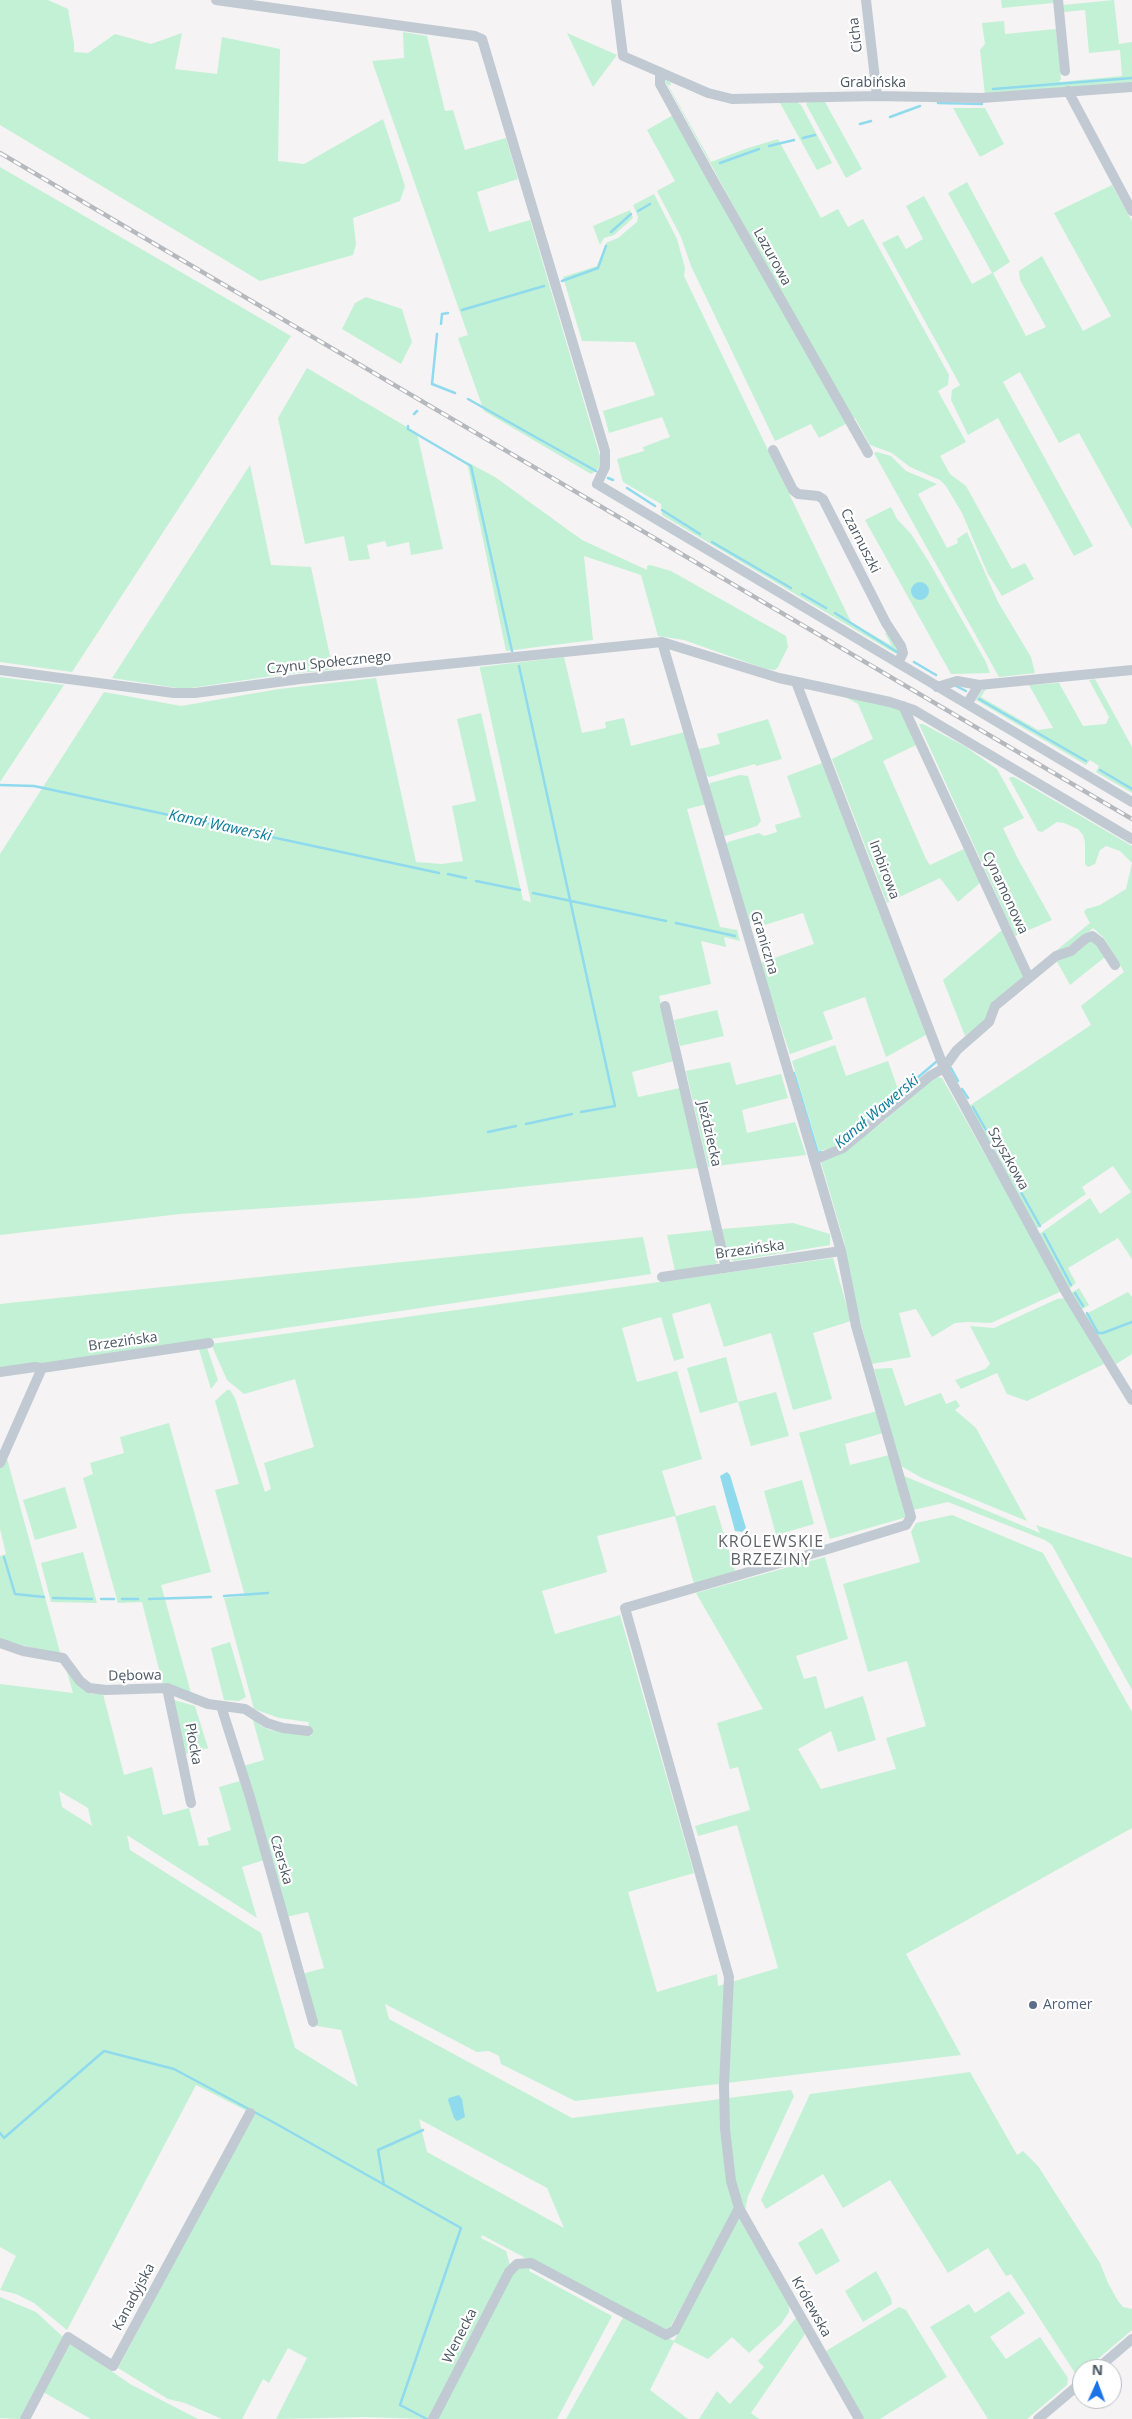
<!DOCTYPE html>
<html>
<head>
<meta charset="utf-8">
<style>
	body { margin:0 }
	#map { position:relative; width:1132px; height:2419px; overflow:hidden; background:#f5f3f3; font-family:"Open Sans",sans-serif }
	canvas { display:block }
	.north { position:absolute; left:1072px; top:2359px; width:50px; height:50px; box-sizing:border-box; background:#fff; border:1px solid #b7bbc0; border-radius:50%; rotate:2deg; font-size:14px; font-weight:700; line-height:20px; text-align:center; color:#4a5661 }
	.north::after { content:''; display:block; margin:auto; width:18px; height:22px; background:#1a73e8; clip-path:polygon(50% 0,100% 100%,50% 72%,0 100%) }
</style>
</head>
<body>
<div id="map">
<canvas width="1132" height="2419"></canvas>
<div class="north">N</div>
</div>
<script>
const context = document.querySelector('canvas').getContext('2d');
context.lineJoin = 'round';
function fill(path, color) {
  context.fillStyle = color;
  context.fill(path, 'evenodd');
}
function shape(rows) {
  const path = new Path2D();
  for (const r of rows) {
    if (r.length === 3) {
      path.moveTo(r[0] + r[2], r[1]);
      path.arc(r[0], r[1], r[2], 0, 2 * Math.PI);
      continue;
    }
    path.moveTo(r[0], r[1]);
    for (let i = 2; i < r.length; i += 2) path.lineTo(r[i], r[i + 1]);
  }
  return path;
}
function strokePath(path, color, width, dash) {
  context.strokeStyle = color;
  context.lineWidth = width;
  context.lineCap = dash ? 'butt' : 'round';
  context.setLineDash(dash || []);
  context.stroke(path);
}
function label(font, color, halo, rows, align = 'center') {
  context.font = font + ' "Open Sans",sans-serif';
  context.lineWidth = 4.5;
  context.setLineDash([]);
  context.textBaseline = 'middle';
  context.strokeStyle = halo;
  context.fillStyle = color;
  for (const [text, x, y, turn = 0] of rows) {
    context.save();
    context.translate(x, y);
    context.rotate((+turn || 0) * Math.PI / 180);
    context.textAlign = isNaN(turn) ? turn : align;
    if (halo) context.strokeText(text, 0, 0);
    context.fillText(text, 0, 0);
    context.restore();
  }
}
fill(shape([
	[0,0,48,0,68,9,74,44,74,52,88,53,115,34,151,44,182,33,175,69,217,74,222,37,280,49,278,161,304,164,383,119,405,186,400,201,353,218,356,244,353,255,260,281,0,125],
	[1001,0,1053,0,1053,3,1002,8],
	[1114,0,1119,44,1132,42,1132,84,985,95,980,50,985,44,982,23,1004,21,1005,34,1056,29,1061,79,1059,82,1122,76,1120,50,1089,53,1085,10,1064,12,1063,5],
	[403,32,427,36,445,111,453,110,465,150,506,138,518,179,477,192,489,232,530,220,602,463,596,471,591,474,484,411,458,338,468,335,372,61,404,58],
	[567,33,617,55,593,87],
	[664,79,670,82,671,85,668,85,711,162,745,149,778,139,821,218,838,209,848,227,863,219,949,375,948,385,938,391,966,442,940,456,950,474,966,486,1012,569,1025,563,1034,579,1002,596,988,574,962,513,946,486,940,480,910,467,892,453,870,445,855,418,851,420],
	[797,102,801,105,832,163,817,170,780,103],
	[808,102,825,102,862,169,846,178,806,104],
	[953,108,985,108,1004,144,980,157],
	[673,115,846,424,819,438,811,424,775,441,691,266,681,237,657,191,675,181,647,130],
	[0,167,291,336,72,672,0,662],
	[967,182,1010,262,993,273,1026,336,1046,327,1020,280,1019,271,1042,256,1083,331,1111,316,1054,213,1112,185,1132,221,1132,529,1079,433,1059,443,1020,372,1003,382,1093,546,1074,556,998,418,968,435,951,400,952,390,960,385,882,243,898,235,906,249,923,239,906,206,924,196,972,284,992,273,948,193],
	[654,194,677,239,685,268,684,276,851,622,892,646,885,633,889,633,898,645,898,655,662,515,661,504,623,482,617,459,644,451,643,447,670,437,662,417,609,433,603,411,655,395,635,342,582,341,563,277,597,266,606,243,618,238,637,222,638,217,633,205],
	[630,210,633,218,614,235,604,238,600,245,593,226],
	[366,297,402,309,412,342,401,364,342,329,355,303],
	[307,368,417,433,443,549,411,555,409,542,387,547,385,541,367,545,370,559,349,561,344,536,305,544,278,418],
	[877,452,891,456,906,471,937,484,918,494,947,548,958,543,957,539,967,532,998,602,1031,657,1035,673,999,677,874,453],
	[467,462,495,477,582,540,647,570,647,566,650,565,671,571,786,636,788,647,778,667,775,670,766,669,684,640,658,636,641,575,584,556,593,640,506,651],
	[250,465,271,565,311,567,333,670,286,674,184,689,112,678],
	[891,507,897,519,911,534,929,562,986,662,990,673,951,674,865,520],
	[564,657,582,733,606,728,605,722,624,718,631,746,685,732,707,804,687,809,720,927,737,930,740,941,724,937,726,947,701,941,711,984,659,996,674,1061,632,1072,638,1097,680,1088,698,1168,417,1198,180,1214,0,1235,0,854,104,692,181,706,279,689,376,678,416,862,442,864,463,861,452,806,476,801,457,719,481,713,523,900,531,902,480,669,480,667],
	[0,677,64,685,0,782],
	[1095,679,1132,747,1132,793,1096,772,1099,766,1090,760,1086,765,976,700,983,689,986,689,981,697,1038,730,1053,728,1029,685,1059,683,1083,726,1106,724,1109,717,1089,680],
	[840,694,900,708,916,745,883,761,926,859,930,865,964,849,980,883,958,902,940,878,887,903,832,759,873,739,858,704],
	[768,719,782,759,756,766,755,764,709,777,704,774,696,746,700,749,720,744,717,734],
	[919,724,923,724,966,747,997,769,1024,818,1003,828,1017,857,1052,920,1015,936],
	[822,763,926,1035,886,1057,865,997,823,1012,833,1039,790,1054,760,963,814,944,803,913,758,927,756,921,747,923,725,846,728,842,759,833,764,836,777,832,775,825,801,817,787,776],
	[740,775,748,776,761,821,757,826,725,836,721,833,708,788,710,783],
	[1011,777,1014,777,1132,846,1132,1259,1118,1238,1068,1268,1076,1283,1069,1289,1038,1235,1090,1198,1100,1214,1131,1192,1113,1166,1082,1187,1086,1194,1036,1229,969,1106,1091,1025,1081,1006,1124,972,1104,938,1093,928,1077,942,1047,958,1090,923,1084,912,1086,909,1100,905,1126,889,1132,863,1120,851,1106,846,1100,850,1095,864,1088,867,1085,864,1085,842,1083,835,1078,829,1064,823,1057,822,1042,832,1038,831,1009,778],
	[1002,930,1024,978,984,1021,965,1036,943,980],
	[1089,941,1097,943,1105,957,1070,985,1056,960],
	[717,1010,724,1036,680,1046,674,1020],
	[835,1045,846,1076,888,1061,898,1089,832,1148,819,1151,792,1061],
	[730,1062,736,1085,781,1074,788,1098,742,1110,747,1133,795,1122,806,1155,708,1167,686,1071],
	[935,1077,942,1078,1062,1291,991,1323,967,1322,955,1323,932,1337,916,1309,899,1313,911,1357,872,1364,854,1298,844,1241,821,1162,836,1156,883,1122],
	[793,1223,830,1234,830,1245,734,1261,728,1257,722,1229],
	[713,1230,719,1259,716,1264,675,1271,667,1235],
	[643,1237,651,1274,0,1370,0,1304],
	[833,1258,851,1321,813,1333,832,1399,793,1410,771,1333,724,1347,710,1303,672,1314,684,1358,674,1361,661,1317,622,1328,637,1382,677,1371,702,1459,662,1471,676,1516,715,1505,735,1571,694,1584,675,1516,597,1536,607,1572,542,1591,555,1634,620,1615,694,1873,628,1892,657,1992,717,1974,718,1986,778,1968,737,1825,698,1836,695,1826,750,1810,738,1767,730,1769,717,1723,763,1709,696,1593,825,1557,848,1639,796,1656,804,1679,816,1676,825,1709,863,1696,876,1740,838,1752,831,1731,798,1749,821,1789,896,1769,886,1738,926,1726,907,1661,868,1672,843,1584,920,1562,911,1532,916,1523,952,1515,1043,1553,1132,1712,1132,1828,906,1954,961,2055,575,2101,501,2064,499,2056,489,2051,477,2052,385,2004,389,2019,572,2118,791,2090,794,2096,748,2196,745,2210,740,2201,667,2333,482,2235,481,2238,506,2251,510,2265,429,2419,365,2417,276,2419,307,2358,288,2348,269,2383,263,2379,242,2419,222,2419,185,2403,168,2399,118,2368,253,2114,196,2085,67,2330,34,2303,16,2294,0,2290,16,2256,0,2247,0,1684,73,1693,64,1661,79,1685,92,1694,103,1694,124,1775,152,1767,163,1815,189,1808,199,1846,209,1845,207,1838,231,1830,219,1787,240,1781,264,1860,242,1867,257,1918,127,1835,130,1850,261,1933,295,2048,358,2087,341,2030,317,2026,302,1974,324,1968,308,1912,286,1917,243,1766,264,1760,252,1717,261,1726,270,1730,312,1736,308,1722,279,1718,254,1709,224,1598,245,1596,215,1490,239,1484,215,1401,227,1390,230,1390,235,1398,265,1492,271,1489,264,1463,314,1447,295,1379,244,1394,227,1380,211,1344],
	[59,1791,88,1808,92,1826,62,1807],
	[419,2119,547,2188,564,2228,427,2152],
	[1079,1288,1089,1305,1081,1310,1071,1293],
	[1128,1292,1132,1297,1132,1354,1116,1364,1084,1315],
	[1065,1298,1104,1364,1027,1401,1007,1394,997,1373,961,1389,955,1380,985,1369,990,1364,970,1326,994,1328,1057,1299],
	[206,1345,218,1380,211,1389,198,1346],
	[726,1357,738,1402,776,1392,789,1436,751,1446,738,1402,700,1413,687,1368],
	[892,1368,905,1406,941,1393,946,1404,956,1400,960,1406,955,1410,976,1428,1027,1521,922,1478,901,1466,874,1369],
	[877,1411,883,1433,845,1444,850,1465,889,1455,907,1517,830,1539,799,1433],
	[169,1423,211,1572,161,1585,191,1693,163,1685,142,1602,118,1603,83,1478,93,1474,90,1463,124,1453,120,1437],
	[6,1455,60,1652,56,1653,0,1640,0,1556,6,1554,0,1529,0,1468],
	[904,1476,1040,1533,1036,1525,1132,1558,1132,1690,1052,1545,1045,1540,948,1502,913,1510],
	[802,1480,814,1524,776,1535,764,1491],
	[65,1487,77,1528,35,1540,23,1500],
	[83,1552,97,1603,51,1602,41,1563],
	[230,1642,246,1697,239,1701,224,1700,211,1648],
	[174,1700,195,1706,208,1748,185,1754],
	[970,2072,1017,2155,1023,2151,1038,2166,1100,2263,1108,2283,1118,2301,1123,2307,1132,2309,1132,2330,1086,2369,1082,2369,1081,2373,1075,2373,1011,2274,1006,2276,988,2248,948,2273,890,2180,843,2208,823,2174,766,2209,761,2200,810,2094],
	[739,2218,789,2303,789,2312,781,2324,749,2353,732,2337,708,2359,674,2342,650,2390,688,2419,566,2419,624,2316,674,2341,718,2253],
	[822,2228,840,2261,816,2275,798,2243],
	[532,2265,529,2271,612,2316,557,2419,435,2419,513,2270],
	[876,2271,891,2298,892,2304,863,2322,845,2291],
	[1009,2291,1025,2313,990,2337,1006,2359,1040,2337,1068,2378,1067,2385,1027,2419,988,2419,930,2327,969,2304,975,2313],
	[0,2297,36,2312,63,2337,20,2419,0,2418],
	[899,2307,906,2310,947,2377,880,2419,864,2419,826,2351],
	[796,2318,805,2334,751,2413,759,2419,699,2419,717,2391,730,2404,764,2367,758,2361],
	[70,2342,130,2384,198,2419,91,2419,43,2392]
]), '#c3f1d5');
fill(shape([
	[920,591,9],
	[727,1472,730,1475,746,1528,742,1532,735,1531,720,1476],
	[459,2095,462,2099,465,2117,457,2121,454,2118,448,2100,449,2098]
]), '#90daee');
strokePath(shape([
	[993,89,1132,78],
	[938,103,982,104],
	[890,117,920,106],
	[860,124,871,121],
	[803,138,815,135],
	[769,146,794,140],
	[720,163,759,149],
	[638,211,650,204],
	[611,232,631,214],
	[562,281,598,268,606,246],
	[462,310,544,286],
	[441,324,442,314,448,313],
	[437,334,432,384,455,393],
	[468,399,596,471],
	[414,414,417,411],
	[408,426,408,429,471,466,512,651],
	[608,478,613,480],
	[627,488,655,506],
	[662,510,700,534],
	[712,542,791,588],
	[802,594,826,608],
	[835,613,897,652],
	[914,662,936,675],
	[519,666,615,1106,581,1112],
	[956,686,966,691],
	[979,699,1086,761],
	[1100,770,1132,789],
	[0,785,34,786,439,873],
	[448,874,466,878],
	[476,881,520,890],
	[533,893,666,921],
	[676,923,735,936],
	[951,1068,958,1081],
	[794,1073,818,1153,821,1152],
	[962,1089,968,1098],
	[973,1107,1040,1226],
	[526,1124,572,1114],
	[488,1132,516,1126],
	[838,1145,936,1062],
	[1044,1234,1071,1285],
	[1075,1293,1083,1306],
	[1087,1313,1098,1333,1103,1333,1132,1322],
	[4,1557,15,1594,44,1597],
	[224,1596,268,1593],
	[53,1598,92,1599],
	[101,1599,114,1599],
	[122,1599,138,1599],
	[149,1599,211,1597],
	[0,2133,4,2138,104,2051,174,2069,273,2122,461,2228,400,2405,427,2419],
	[384,2185,378,2150,423,2130]
]), '#90daee', 2.5);
strokePath(shape([
	[216,0,475,36,482,39,605,451,605,467,597,484,1132,802],
	[616,0,623,56,708,93,732,99,877,96,982,98,1132,87],
	[866,0,877,96],
	[1058,0,1065,71],
	[660,72,660,84,709,173,868,453],
	[1068,91,1132,211],
	[773,450,793,490,798,494,818,496,823,499,886,623,901,646,903,653,898,663],
	[662,642,841,1251,856,1326,911,1517,906,1525,828,1549,625,1608,729,1977,724,2086,725,2129,731,2181,739,2208,859,2419],
	[0,670,174,693,195,693,300,679,662,642,779,678,890,702,914,710,1132,839],
	[796,682,944,1068],
	[937,687,957,681,979,685],
	[967,704,979,685,1132,670],
	[903,706,1029,978],
	[665,1006,726,1268],
	[944,1068,957,1050,989,1022,995,1006,1056,956,1071,951,1085,939,1092,936,1100,942,1115,965],
	[814,1160,843,1148,930,1076,944,1068,1067,1294,1132,1400],
	[662,1277,841,1251],
	[0,1372,35,1367,42,1368,209,1343],
	[0,1463,42,1368],
	[0,1643,23,1651,63,1658,80,1681,89,1688,106,1690,167,1688,208,1704,245,1709,267,1723,283,1728,308,1731],
	[167,1688,191,1803],
	[221,1706,250,1797,313,2022],
	[1097,2369,1132,2339],
	[25,2419,68,2337,113,2366,250,2113],
	[433,2419,509,2272,517,2264,531,2263,666,2335,675,2330,739,2208],
	[1038,2419,1082,2382]
]), '#c1cad2', 10);
const rail = shape([
	[0,153,1132,819]
]);
strokePath(rail, '#b5b8bd', 4.5);
strokePath(rail, '#fff', 2.5, [8]);
for (const [x, y, r, color] of [
	[1033,2005,5,"#5c6f8a"]
]) {
  const dot = new Path2D();
  dot.arc(x, y, r, 0, 2 * Math.PI);
  context.fillStyle = color;
  context.fill(dot);
  strokePath(dot, '#fff', 2);
}
label('14px', '#4a5661', '#fff', [
	["Cicha",856,35,-97],
	["Grabińska",873,83],
	["Lazurowa",772,257,61],
	["Czarnuszki",860,541,63],
	["Czynu Społecznego",329,663,-6],
	["Imbirowa",884,870,69],
	["Cynamonowa",1005,893,65],
	["Graniczna",764,943,73],
	["Jeździecka",709,1134,77],
	["Szyszkowa",1008,1159,61],
	["Brzezińska",750,1250,-8],
	["Brzezińska",123,1342,-8],
	["Dębowa",135,1676,-1],
	["Płocka",193,1744,80],
	["Czerska",281,1860,74],
	["Kanadyjska",134,2297,-62],
	["Królewska",811,2307,61],
	["Wenecka",460,2336,-63]
]);
label('14px', '#4e5e75', '#fff', [
	["Aromer",1043,2005]
], 'left');
label('italic 15px', '#0c7c9b', '#fff', [
	["Kanał Wawerski",220,826,12],
	["Kanał Wawerski",877,1112,-40]
]);
context.letterSpacing = '1px';
label('16px', '#5f6368', '#fff', [
	["KRÓLEWSKIE",771,1542],
	["BRZEZINY",771,1560]
]);
context.letterSpacing = '0px';
</script>
</body>
</html>
